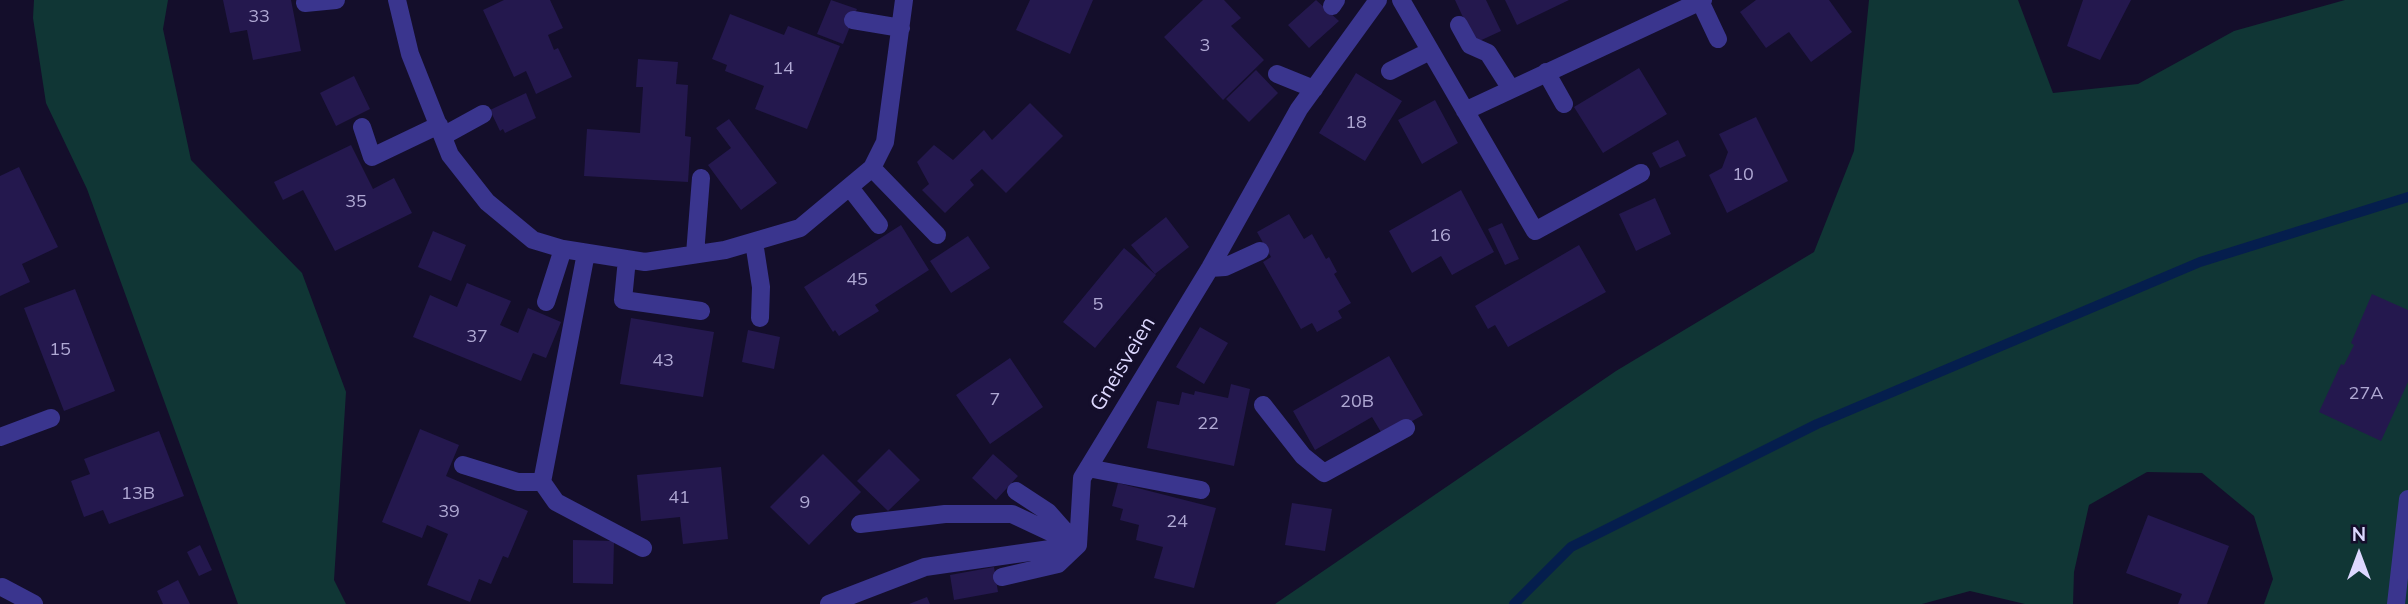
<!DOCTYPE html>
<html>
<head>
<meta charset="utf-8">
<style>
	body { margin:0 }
	#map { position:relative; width:2408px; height:604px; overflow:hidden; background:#140e2b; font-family:Mulish,sans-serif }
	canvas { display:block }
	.north { position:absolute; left:2324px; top:520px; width:70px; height:70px; -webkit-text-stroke:5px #140e2b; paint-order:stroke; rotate:0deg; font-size:19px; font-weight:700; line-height:28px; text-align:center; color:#ddd8ff }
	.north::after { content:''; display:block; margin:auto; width:24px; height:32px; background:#ddd8ff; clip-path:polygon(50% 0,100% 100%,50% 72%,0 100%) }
</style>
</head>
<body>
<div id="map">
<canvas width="2408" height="604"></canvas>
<div class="north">N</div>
</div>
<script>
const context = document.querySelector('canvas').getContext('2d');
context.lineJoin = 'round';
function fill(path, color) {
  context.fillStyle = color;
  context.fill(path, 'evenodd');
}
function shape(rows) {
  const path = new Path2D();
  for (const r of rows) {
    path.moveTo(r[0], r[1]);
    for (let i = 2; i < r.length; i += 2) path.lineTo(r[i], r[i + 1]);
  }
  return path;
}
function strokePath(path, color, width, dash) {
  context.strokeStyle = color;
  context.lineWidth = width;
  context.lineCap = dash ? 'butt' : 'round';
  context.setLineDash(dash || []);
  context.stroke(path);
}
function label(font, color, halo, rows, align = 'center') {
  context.font = font + ' Mulish,sans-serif';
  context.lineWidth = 7;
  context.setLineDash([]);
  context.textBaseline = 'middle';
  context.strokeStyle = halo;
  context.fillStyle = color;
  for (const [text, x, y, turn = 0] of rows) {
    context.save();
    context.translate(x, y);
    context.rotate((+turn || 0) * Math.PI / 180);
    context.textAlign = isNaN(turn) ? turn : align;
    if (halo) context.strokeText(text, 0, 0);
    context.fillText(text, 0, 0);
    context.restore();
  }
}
fill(shape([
	[34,0,168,0,163,29,191,160,302,273,346,392,334,580,346,604,238,604,87,189,46,103,33,18],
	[1869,0,2018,0,2053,93,2138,84,2234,31,2345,0,2408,0,2408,604,2264,604,2273,579,2254,516,2202,473,2147,472,2089,505,2074,572,2073,604,2025,604,1970,591,1922,604,1275,604,1616,371,1814,252,1854,151]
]), '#103635');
strokePath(shape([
	[1514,604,1571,547,1817,424,2200,262,2408,197]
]), '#051e4d', 10);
fill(shape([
	[223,0,291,0,301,51,253,60,247,30,230,33],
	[504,0,550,0,563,28,548,35,554,50,558,48,572,77,536,94,526,71,514,77,483,10],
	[831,0,857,9,843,44,817,34],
	[1030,0,1093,0,1070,54,1016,30],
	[1203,0,1224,0,1241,18,1231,26,1264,60,1223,100,1164,37],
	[1316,0,1339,21,1309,48,1288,25],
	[1455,0,1486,0,1501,31,1475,43],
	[1505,0,1569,0,1517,25],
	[1756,0,1829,0,1852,32,1811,62,1789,32,1766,48,1740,12],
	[2083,0,2131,0,2100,60,2067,46],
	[730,14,784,35,788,26,840,46,807,129,755,109,764,86,725,71,727,65,712,59],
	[638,59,678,62,676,84,688,85,685,136,691,137,688,182,584,176,587,129,640,133,643,87,636,87],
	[1639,68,1667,114,1603,153,1574,107],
	[1256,70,1278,93,1249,122,1226,99],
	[1356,73,1402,101,1365,161,1319,133],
	[354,76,370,109,336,126,320,93],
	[526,93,536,118,505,133,503,129,500,131,490,110],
	[1435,100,1458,143,1422,164,1398,120],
	[1030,103,1063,136,1006,193,982,169,970,180,974,185,945,213,922,190,929,184,917,162,934,145,953,160,984,130,992,140],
	[1756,117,1788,181,1727,213,1709,175,1722,168,1728,152,1719,134],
	[729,119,777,183,741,210,708,165,731,148,716,128],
	[1678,140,1686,156,1660,168,1652,153],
	[351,145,373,189,394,178,412,213,335,251,303,190,283,200,274,182],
	[19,167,58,247,22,264,30,282,0,296,0,176],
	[1461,190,1494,252,1452,275,1441,256,1412,273,1389,231],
	[1655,198,1671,234,1636,251,1619,214],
	[1289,214,1304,239,1312,234,1326,259,1329,257,1337,272,1334,274,1351,303,1338,311,1342,318,1317,332,1312,323,1301,329,1263,262,1271,257,1257,232],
	[1166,217,1189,247,1155,274,1131,245],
	[1502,223,1519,259,1505,265,1488,229],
	[901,225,929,270,875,305,879,311,839,336,835,330,833,332,804,287],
	[433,231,466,245,451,281,418,267],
	[968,236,990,268,951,293,930,261],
	[1579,245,1606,292,1508,347,1495,325,1488,329,1475,306],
	[1124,248,1156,275,1095,348,1063,322],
	[467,283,511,301,500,325,518,333,528,308,561,322,546,358,533,353,521,381,413,337,430,295,457,307],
	[75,289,115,391,64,411,24,308],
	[2372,294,2408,310,2408,382,2381,441,2319,412,2341,364,2344,365,2354,345,2351,343],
	[631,318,714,332,703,397,620,384],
	[1200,327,1228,343,1204,384,1176,367],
	[748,330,780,337,774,369,742,362],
	[1389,356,1423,415,1384,437,1372,417,1315,450,1293,411],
	[1010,358,1043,407,990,444,956,395],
	[1231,384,1250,389,1234,466,1147,448,1157,401,1179,405,1182,392,1194,395,1195,391,1228,398],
	[420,429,459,445,446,476,528,511,508,558,503,556,491,584,479,579,470,602,427,585,448,534,427,525,422,538,382,522],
	[159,431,184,496,109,524,103,510,84,517,71,481,90,474,84,459],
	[889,449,920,480,888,511,857,481],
	[823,454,861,492,809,545,770,507],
	[993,454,1018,476,996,500,972,478],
	[721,467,728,539,683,544,680,517,641,521,637,475],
	[1118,483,1216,508,1194,588,1154,578,1163,547,1136,540,1139,525,1120,520,1123,509,1112,506],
	[1292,503,1332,509,1325,551,1285,545],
	[2148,515,2229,546,2207,604,2178,604,2182,594,2126,573],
	[573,540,614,541,613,584,573,583],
	[200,545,212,570,199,576,187,552],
	[994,567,998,592,954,600,950,575],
	[178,580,190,604,163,604,157,591],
	[927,597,930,604,909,604]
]), '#24184e');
strokePath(shape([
	[397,0,410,54,450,155,487,202,533,240,563,249,645,262,725,250,800,228,872,168,885,142,904,0],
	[1401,0,1535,231,1641,173],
	[1700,1,1718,39],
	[305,3,336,0],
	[1332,6,1336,0],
	[853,20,901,28],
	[1459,25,1470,45,1488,53,1511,89],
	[1390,71,1430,51],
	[1546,72,1564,104],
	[1277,74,1314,89],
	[1465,111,1703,0],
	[362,127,372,157,439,125],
	[443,136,483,114],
	[872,168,937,235],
	[851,189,879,225],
	[754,242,761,287,760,318],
	[586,253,542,482,556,502,643,548],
	[695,254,701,178],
	[627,259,623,300,701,311],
	[1210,268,1225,267,1260,251],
	[546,302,563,249],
	[1263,405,1303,456,1324,473,1406,428],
	[0,437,51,418],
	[463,465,518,482,542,482],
	[1088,468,1201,490],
	[1016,491,1048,512,1071,538],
	[860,524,945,514,1012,514,1078,545,1058,564,1002,577],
	[2,587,34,604],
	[829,604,925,567,1078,545,1082,478,1210,268,1299,109,1378,0],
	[2396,604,2408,499]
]), '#3a358e', 18);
label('18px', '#afa8d3', null, [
	["33",259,17],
	["3",1205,46],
	["14",783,69],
	["18",1356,123],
	["10",1743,175],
	["35",356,202],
	["16",1440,236],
	["45",857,280],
	["5",1098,305],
	["37",477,337],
	["15",60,350],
	["43",663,361],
	["27A",2366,394],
	["7",995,400],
	["20B",1357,402],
	["22",1208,424],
	["13B",138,494],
	["41",679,498],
	["9",805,503],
	["39",449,512],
	["24",1177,522]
]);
label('21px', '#ddd8ff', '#140e2b', [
	["Gneisveien",1123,364,-59]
]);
</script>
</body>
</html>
